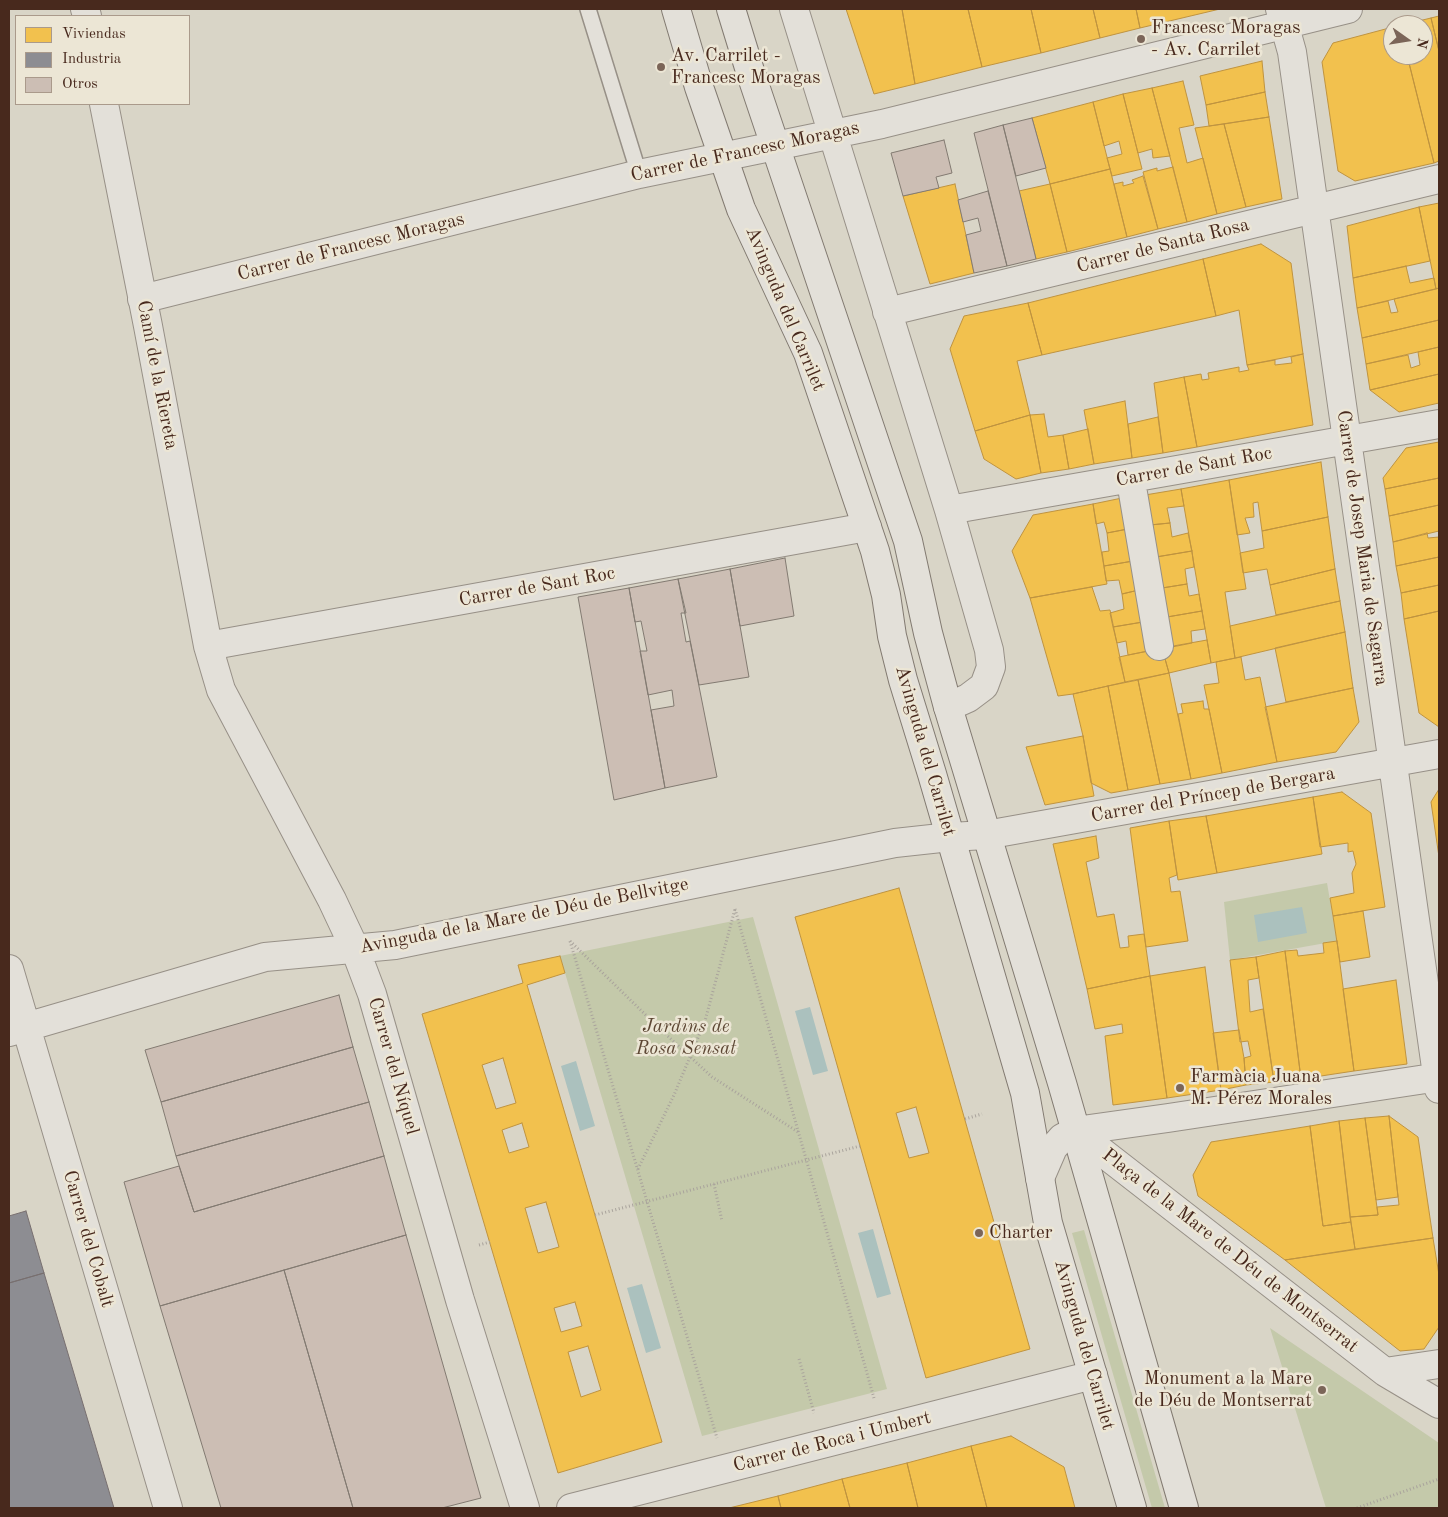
<!DOCTYPE html>
<html>
<head>
<meta charset="utf-8">
<style>
	body { margin:0 }
	#map { position:relative; width:1448px; height:1517px; overflow:hidden; background:#d9d5c7; font-family:"Old Standard TT",serif }
	canvas { display:block }
	.frame { position:absolute; inset:0; border:10px solid #48291d; pointer-events:none }
	.legend { position:absolute; left:15px; top:15px; width:175px; height:90px; box-sizing:border-box; background:#ece6d5; border:1px solid #aa9a8b; margin:0; padding:6px 9px; list-style:none; font-size:15px; color:#48291d }
	.legend li { display:flex; align-items:center; gap:10px; height:25px }
	.legend b { width:25px; border:1px solid #aa9a8b }
	.north { position:absolute; left:1383px; top:15px; width:50px; height:50px; box-sizing:border-box; background:#ece6d5; border:1px solid #aa9a8b; border-radius:50%; rotate:103deg; font-size:14px; font-weight:700; line-height:20px; text-align:center; color:#48291d }
	.north::after { content:''; display:block; margin:auto; width:18px; height:22px; background:#7b6558; clip-path:polygon(50% 0,100% 100%,50% 72%,0 100%) }
</style>
</head>
<body>
<div id="map">
<canvas width="1448" height="1517"></canvas>
<div class="frame"></div>
<ul class="legend">
<li><b style="height:14px;background:#f2c14e"></b>Viviendas</li>
<li><b style="height:14px;background:#8d8d92"></b>Industria</li>
<li><b style="height:14px;background:#ccbeb4"></b>Otros</li>
</ul>
<div class="north">N</div>
</div>
<script>
const context = document.querySelector('canvas').getContext('2d');
context.lineJoin = 'round';
function fill(path, color) {
  context.fillStyle = color;
  context.fill(path, 'evenodd');
}
function shape(rows) {
  const path = new Path2D();
  for (const r of rows) {
    path.moveTo(r[0], r[1]);
    for (let i = 2; i < r.length; i += 2) path.lineTo(r[i], r[i + 1]);
  }
  return path;
}
function strokePath(path, color, width, dash) {
  context.strokeStyle = color;
  context.lineWidth = width;
  context.lineCap = dash ? 'butt' : 'round';
  context.setLineDash(dash || []);
  context.stroke(path);
}
function label(font, color, halo, rows, align = 'center') {
  context.font = font + ' "Old Standard TT",serif';
  context.lineWidth = 5;
  context.setLineDash([]);
  context.textBaseline = 'middle';
  context.strokeStyle = halo;
  context.fillStyle = color;
  for (const [text, x, y, turn = 0] of rows) {
    context.save();
    context.translate(x, y);
    context.rotate((+turn || 0) * Math.PI / 180);
    context.textAlign = isNaN(turn) ? turn : align;
    if (halo) context.strokeText(text, 0, 0);
    context.fillText(text, 0, 0);
    context.restore();
  }
}
fill(shape([
	[1327,883,1337,941,1230,960,1224,902],
	[753,917,887,1389,702,1436,560,956],
	[1084,1230,1165,1508,1152,1508,1072,1233],
	[1270,1328,1439,1443,1439,1508,1326,1508]
]), '#c4c9aa');
fill(shape([
	[1302,907,1307,933,1258,942,1254,915],
	[810,1007,828,1071,813,1075,795,1011],
	[576,1061,595,1126,580,1131,561,1066],
	[873,1229,891,1294,877,1298,858,1233],
	[642,1284,661,1348,646,1353,627,1288]
]), '#abc1be');
const homes = shape([
	[846,9,902,9,915,84,874,94,846,9],
	[902,9,968,9,982,67,915,84,902,9],
	[968,9,1031,9,1041,53,982,67,968,9],
	[1031,9,1093,9,1100,38,1041,53,1031,9],
	[1093,9,1136,9,1140,28,1100,38,1093,9],
	[1136,9,1220,9,1140,28,1136,9],
	[1439,16,1439,51,1431,18,1439,16],
	[1431,18,1439,51,1439,161,1434,163,1407,55,1423,55,1423,25,1402,25,1431,18],
	[1393,27,1393,55,1407,55,1434,163,1355,181,1338,171,1322,62,1333,43,1393,27],
	[1262,61,1265,92,1206,105,1200,76,1262,61],
	[1183,81,1194,125,1179,128,1187,163,1203,158,1217,214,1187,222,1152,88,1183,81],
	[1152,88,1170,156,1153,158,1152,149,1138,153,1123,94,1152,88],
	[1265,92,1269,117,1209,126,1206,105,1265,92],
	[1123,94,1142,169,1112,176,1107,158,1122,154,1119,141,1104,146,1093,102,1123,94],
	[1093,102,1110,169,1050,184,1032,118,1093,102],
	[1269,117,1282,199,1246,207,1224,124,1269,117],
	[1224,124,1246,207,1217,214,1195,128,1224,124],
	[1173,167,1187,222,1158,229,1143,172,1157,168,1157,171,1173,167],
	[1110,169,1127,237,1067,252,1050,184,1110,169],
	[1143,176,1158,229,1127,237,1114,184,1123,182,1123,186,1134,183,1132,180,1143,176],
	[955,184,974,273,930,284,903,196,955,184],
	[1050,184,1067,252,1036,259,1019,191,1050,184],
	[1439,203,1439,288,1436,289,1419,207,1439,203],
	[1419,207,1430,261,1353,278,1347,226,1419,207],
	[1261,244,1291,263,1303,354,1247,365,1239,310,1216,316,1203,259,1261,244],
	[1203,259,1216,316,1042,355,1028,303,1203,259],
	[1406,266,1410,283,1434,278,1436,289,1357,308,1353,278,1406,266],
	[1439,288,1439,320,1362,338,1357,308,1388,301,1391,313,1398,312,1394,299,1439,288],
	[1028,303,1042,355,1017,361,1030,415,975,431,950,349,964,316,1028,303],
	[1439,320,1439,347,1366,364,1362,338,1439,320],
	[1439,347,1439,374,1370,390,1366,364,1408,355,1411,368,1420,365,1418,352,1439,347],
	[1303,354,1313,425,1197,447,1184,377,1201,374,1202,380,1209,379,1208,373,1239,367,1239,372,1249,370,1247,365,1275,360,1275,365,1292,363,1291,357,1303,354],
	[1439,374,1439,403,1399,412,1370,390,1439,374],
	[1184,377,1197,447,1163,453,1154,383,1184,377],
	[1125,401,1132,458,1094,464,1084,410,1125,401],
	[1044,414,1048,437,1063,435,1069,469,1041,473,1030,415,1044,414],
	[1030,415,1041,473,1016,479,984,459,975,431,1030,415],
	[1158,417,1163,453,1132,458,1128,424,1158,417],
	[1088,429,1094,464,1069,469,1063,435,1088,429],
	[1439,442,1439,478,1385,489,1383,478,1406,448,1439,442],
	[1321,462,1328,517,1262,531,1258,502,1253,503,1254,517,1245,518,1250,533,1237,535,1229,480,1321,462],
	[1439,478,1439,505,1389,516,1385,489,1439,478],
	[1229,480,1246,589,1225,592,1235,658,1211,663,1181,489,1229,480],
	[1181,489,1184,506,1167,508,1170,523,1150,525,1145,495,1181,489],
	[1127,497,1133,528,1107,533,1104,522,1096,524,1093,504,1127,497],
	[1093,504,1107,584,1030,598,1012,551,1033,515,1093,504],
	[1439,505,1439,531,1393,542,1389,516,1439,505],
	[1328,517,1335,569,1270,585,1267,569,1243,573,1240,553,1264,548,1262,531,1328,517],
	[1170,523,1172,537,1188,533,1192,551,1156,557,1150,525,1170,523],
	[1133,528,1139,560,1104,566,1102,552,1109,551,1107,533,1133,528],
	[1427,533,1428,538,1439,537,1439,557,1396,566,1393,542,1427,533],
	[1192,551,1194,567,1185,569,1187,584,1162,588,1156,557,1192,551],
	[1439,557,1439,585,1401,593,1396,566,1439,557],
	[1139,560,1143,589,1122,594,1119,580,1106,581,1104,566,1139,560],
	[1335,569,1340,601,1276,615,1270,585,1335,569],
	[1187,584,1189,596,1199,594,1202,611,1167,617,1162,588,1187,584],
	[1439,585,1439,611,1404,619,1401,593,1439,585],
	[1092,587,1100,611,1110,610,1125,682,1073,694,1058,696,1030,598,1092,587],
	[1143,589,1149,621,1113,627,1110,613,1124,609,1122,594,1143,589],
	[1340,601,1345,632,1235,658,1230,626,1340,601],
	[1202,611,1205,629,1191,631,1192,643,1172,647,1167,617,1202,611],
	[1439,611,1439,727,1419,713,1404,619,1439,611],
	[1149,621,1154,650,1128,655,1126,641,1117,643,1113,627,1149,621],
	[1345,632,1353,688,1286,702,1275,648,1345,632],
	[1207,640,1211,663,1169,673,1162,648,1207,640],
	[1162,648,1169,673,1125,682,1119,657,1162,648],
	[1241,657,1245,680,1260,677,1277,762,1222,773,1204,685,1219,683,1216,662,1241,657],
	[1169,673,1191,779,1160,784,1138,680,1169,673],
	[1138,680,1160,784,1128,790,1108,686,1138,680],
	[1108,686,1128,790,1111,793,1091,783,1083,736,1073,694,1108,686],
	[1353,688,1359,722,1336,752,1277,762,1265,707,1353,688],
	[1203,701,1204,709,1209,709,1222,773,1191,779,1178,714,1183,713,1181,704,1203,701],
	[1083,736,1094,796,1045,805,1026,747,1083,736],
	[1439,789,1439,857,1431,802,1439,789],
	[1342,792,1371,813,1385,907,1333,916,1330,898,1354,893,1352,873,1356,864,1353,851,1348,852,1348,843,1320,847,1313,797,1342,792],
	[1313,797,1322,854,1217,873,1206,816,1313,797],
	[1206,816,1217,873,1178,880,1169,821,1206,816],
	[1169,821,1177,875,1169,878,1171,892,1180,891,1188,941,1146,947,1130,828,1169,821],
	[1096,836,1099,858,1086,862,1097,917,1114,914,1120,948,1129,947,1128,936,1144,934,1150,976,1087,989,1053,844,1096,836],
	[899,888,1030,1349,926,1378,795,917,899,888],
	[916,1107,929,1153,909,1158,896,1113,916,1107],
	[1363,911,1370,957,1340,962,1333,916,1363,911],
	[1337,941,1354,1071,1301,1079,1285,951,1297,950,1298,956,1324,953,1323,943,1337,941],
	[1285,951,1301,1079,1274,1082,1256,957,1285,951],
	[560,956,565,973,527,985,662,1442,558,1473,422,1014,523,983,518,965,560,956],
	[503,1058,516,1103,496,1109,482,1065,503,1058],
	[522,1123,529,1147,509,1153,502,1130,522,1123],
	[546,1202,559,1247,538,1253,525,1208,546,1202],
	[575,1302,582,1326,561,1332,554,1308,575,1302],
	[588,1346,601,1390,581,1397,568,1352,588,1346],
	[1256,957,1259,978,1248,980,1250,1012,1263,1009,1274,1082,1246,1085,1244,1058,1251,1056,1248,1041,1240,1042,1230,960,1256,957],
	[1205,967,1221,1090,1167,1098,1150,976,1205,967],
	[1150,976,1167,1098,1113,1105,1105,1036,1123,1033,1122,1024,1095,1029,1087,989,1150,976],
	[1396,980,1407,1064,1354,1071,1343,989,1396,980],
	[1239,1030,1244,1058,1246,1085,1221,1090,1213,1033,1239,1030],
	[1389,1116,1418,1137,1433,1238,1355,1249,1350,1217,1378,1215,1377,1207,1399,1205,1389,1116],
	[1389,1116,1398,1197,1376,1200,1365,1118,1389,1116],
	[1365,1118,1378,1215,1350,1217,1339,1121,1365,1118],
	[1339,1121,1351,1222,1323,1226,1310,1126,1339,1121],
	[1310,1126,1323,1226,1351,1222,1355,1249,1285,1260,1198,1196,1193,1175,1211,1142,1310,1126],
	[1433,1238,1439,1275,1439,1327,1424,1349,1400,1351,1285,1260,1433,1238],
	[1011,1436,1064,1467,1075,1508,987,1508,971,1446,1011,1436],
	[971,1446,987,1508,918,1508,907,1463,971,1446],
	[907,1463,918,1508,850,1508,842,1479,907,1463],
	[842,1479,850,1508,781,1508,778,1496,842,1479],
	[778,1496,781,1508,729,1508,778,1496]
]);
fill(homes, '#f2c14e');
strokePath(homes, '#bf933f', 1);
const industry = shape([
	[26,1211,44,1273,9,1283,9,1216,26,1211],
	[44,1273,114,1508,9,1508,9,1283,44,1273]
]);
fill(industry, '#8d8d92');
strokePath(industry, '#786f6f', 1);
const building = shape([
	[1032,118,1046,168,1016,176,1003,125,1032,118],
	[1003,125,1036,259,1007,266,974,133,1003,125],
	[944,140,952,173,936,177,939,188,903,196,891,153,944,140],
	[988,191,1007,266,974,273,966,235,981,231,978,218,963,222,958,200,988,191],
	[785,558,794,616,740,626,730,569,785,558],
	[730,569,749,677,699,685,678,579,730,569],
	[678,579,686,613,681,613,686,642,690,641,717,777,665,788,651,710,674,706,672,690,648,695,640,651,647,651,641,621,635,622,629,588,678,579],
	[629,588,665,788,614,800,578,597,629,588],
	[339,995,353,1047,161,1102,145,1050,339,995],
	[353,1047,369,1102,176,1156,161,1102,353,1047],
	[369,1102,384,1156,194,1212,176,1156,369,1102],
	[384,1156,406,1235,160,1306,124,1182,179,1166,194,1212,384,1156],
	[406,1235,481,1498,442,1508,353,1508,284,1270,406,1235],
	[284,1270,353,1508,221,1508,160,1306,284,1270]
]);
fill(building, '#ccbeb4');
strokePath(building, '#827a71', 1);
const lane = shape([
	[588,9,639,174]
]);
const street = shape([
	[85,9,87,16],
	[794,9,949,510,989,650,991,667,984,686,968,698,948,707],
	[1280,9,1292,52,1439,1089],
	[104,104,148,326,208,646,221,690,332,900,355,949,372,994,460,1300,525,1508],
	[142,299,639,174,882,124,1348,9],
	[887,312,1439,179],
	[1133,493,1159,646],
	[949,510,1439,424],
	[208,646,867,527],
	[9,969,168,1508],
	[9,1032,265,957,395,945,895,843,950,837,986,835,1439,754],
	[1075,1131,1385,1372,1439,1404],
	[1040,1178,1053,1148,1062,1138,1075,1131,1168,1118,1439,1077],
	[1385,1372,1439,1364],
	[571,1508,1093,1375]
]);
const secondary = shape([
	[676,9,699,87,741,209,808,353,875,551,886,595,892,636,903,680,932,774,1025,1093,1048,1223,1132,1508],
	[731,9,750,71,908,541,928,633,948,707,1062,1083,1184,1508]
]);
strokePath(lane, '#979087', 18);
strokePath(street, '#979087', 30);
strokePath(secondary, '#827a71', 30);
strokePath(shape([
	[735,909,874,1398],
	[570,941,717,1438],
	[570,941,658,1027,712,1077,798,1132],
	[965,1119,982,1114],
	[638,1169,674,1095,705,1021,735,909],
	[714,1184,722,1221],
	[595,1215,860,1146],
	[479,1245,490,1242],
	[799,1359,814,1413],
	[1357,1508,1439,1479]
]), '#a9a39c', 3, [1, 2.5]);
strokePath(lane, '#e3e0d9', 15);
strokePath(street, '#e3e0d9', 28);
strokePath(secondary, '#e3e0d9', 28);
for (const [x, y, r, color] of [
	[1141,39,5,"#7b6558"],
	[661,67,5,"#7b6558"],
	[1180,1088,5,"#7b6558"],
	[979,1233,5,"#7b6558"],
	[1322,1390,5,"#7b6558"]
]) {
  const dot = new Path2D();
  dot.arc(x, y, r, 0, 2 * Math.PI);
  context.fillStyle = color;
  context.fill(dot);
  strokePath(dot, '#ece6d5', 2);
}
label('19px', '#48291d', '#ece6d5', [
	["Francesc Moragas",1151,28],
	["- Av. Carrilet",1151,50],
	["Av. Carrilet -",671,56],
	["Francesc Moragas",671,78],
	["Farmàcia Juana",1190,1077],
	["M. Pérez Morales",1190,1099],
	["Charter",989,1233],
	["Monument a la Mare",1312,1379,"right"],
	["de Déu de Montserrat",1312,1401,"right"]
], 'left');
label('19px', '#48291d', '#ece6d5', [
	["Carrer de Francesc Moragas",745,152,-12],
	["Carrer de Santa Rosa",1163,246,-14],
	["Carrer de Francesc Moragas",351,247,-14],
	["Avinguda del Carrilet",785,309,67],
	["Camí de la Riereta",157,375,79],
	["Carrer de Sant Roc",1194,467,-10],
	["Carrer de Josep Maria de Sagarra",1362,548,82],
	["Carrer de Sant Roc",537,587,-10],
	["Avinguda del Carrilet",925,751,74],
	["Carrer del Príncep de Bergara",1213,795,-10],
	["Avinguda de la Mare de Déu de Bellvitge",524,916,-11],
	["Carrer del Níquel",393,1066,74],
	["Carrer del Cobalt",88,1239,74],
	["Plaça de la Mare de Déu de Montserrat",1230,1251,38],
	["Avinguda del Carrilet",1084,1345,74],
	["Carrer de Roca i Umbert",832,1442,-14]
]);
label('italic 19px', '#5d4734', '#ece6d5', [
	["Jardins de",686,1027],
	["Rosa Sensat",686,1049]
]);
</script>
</body>
</html>
